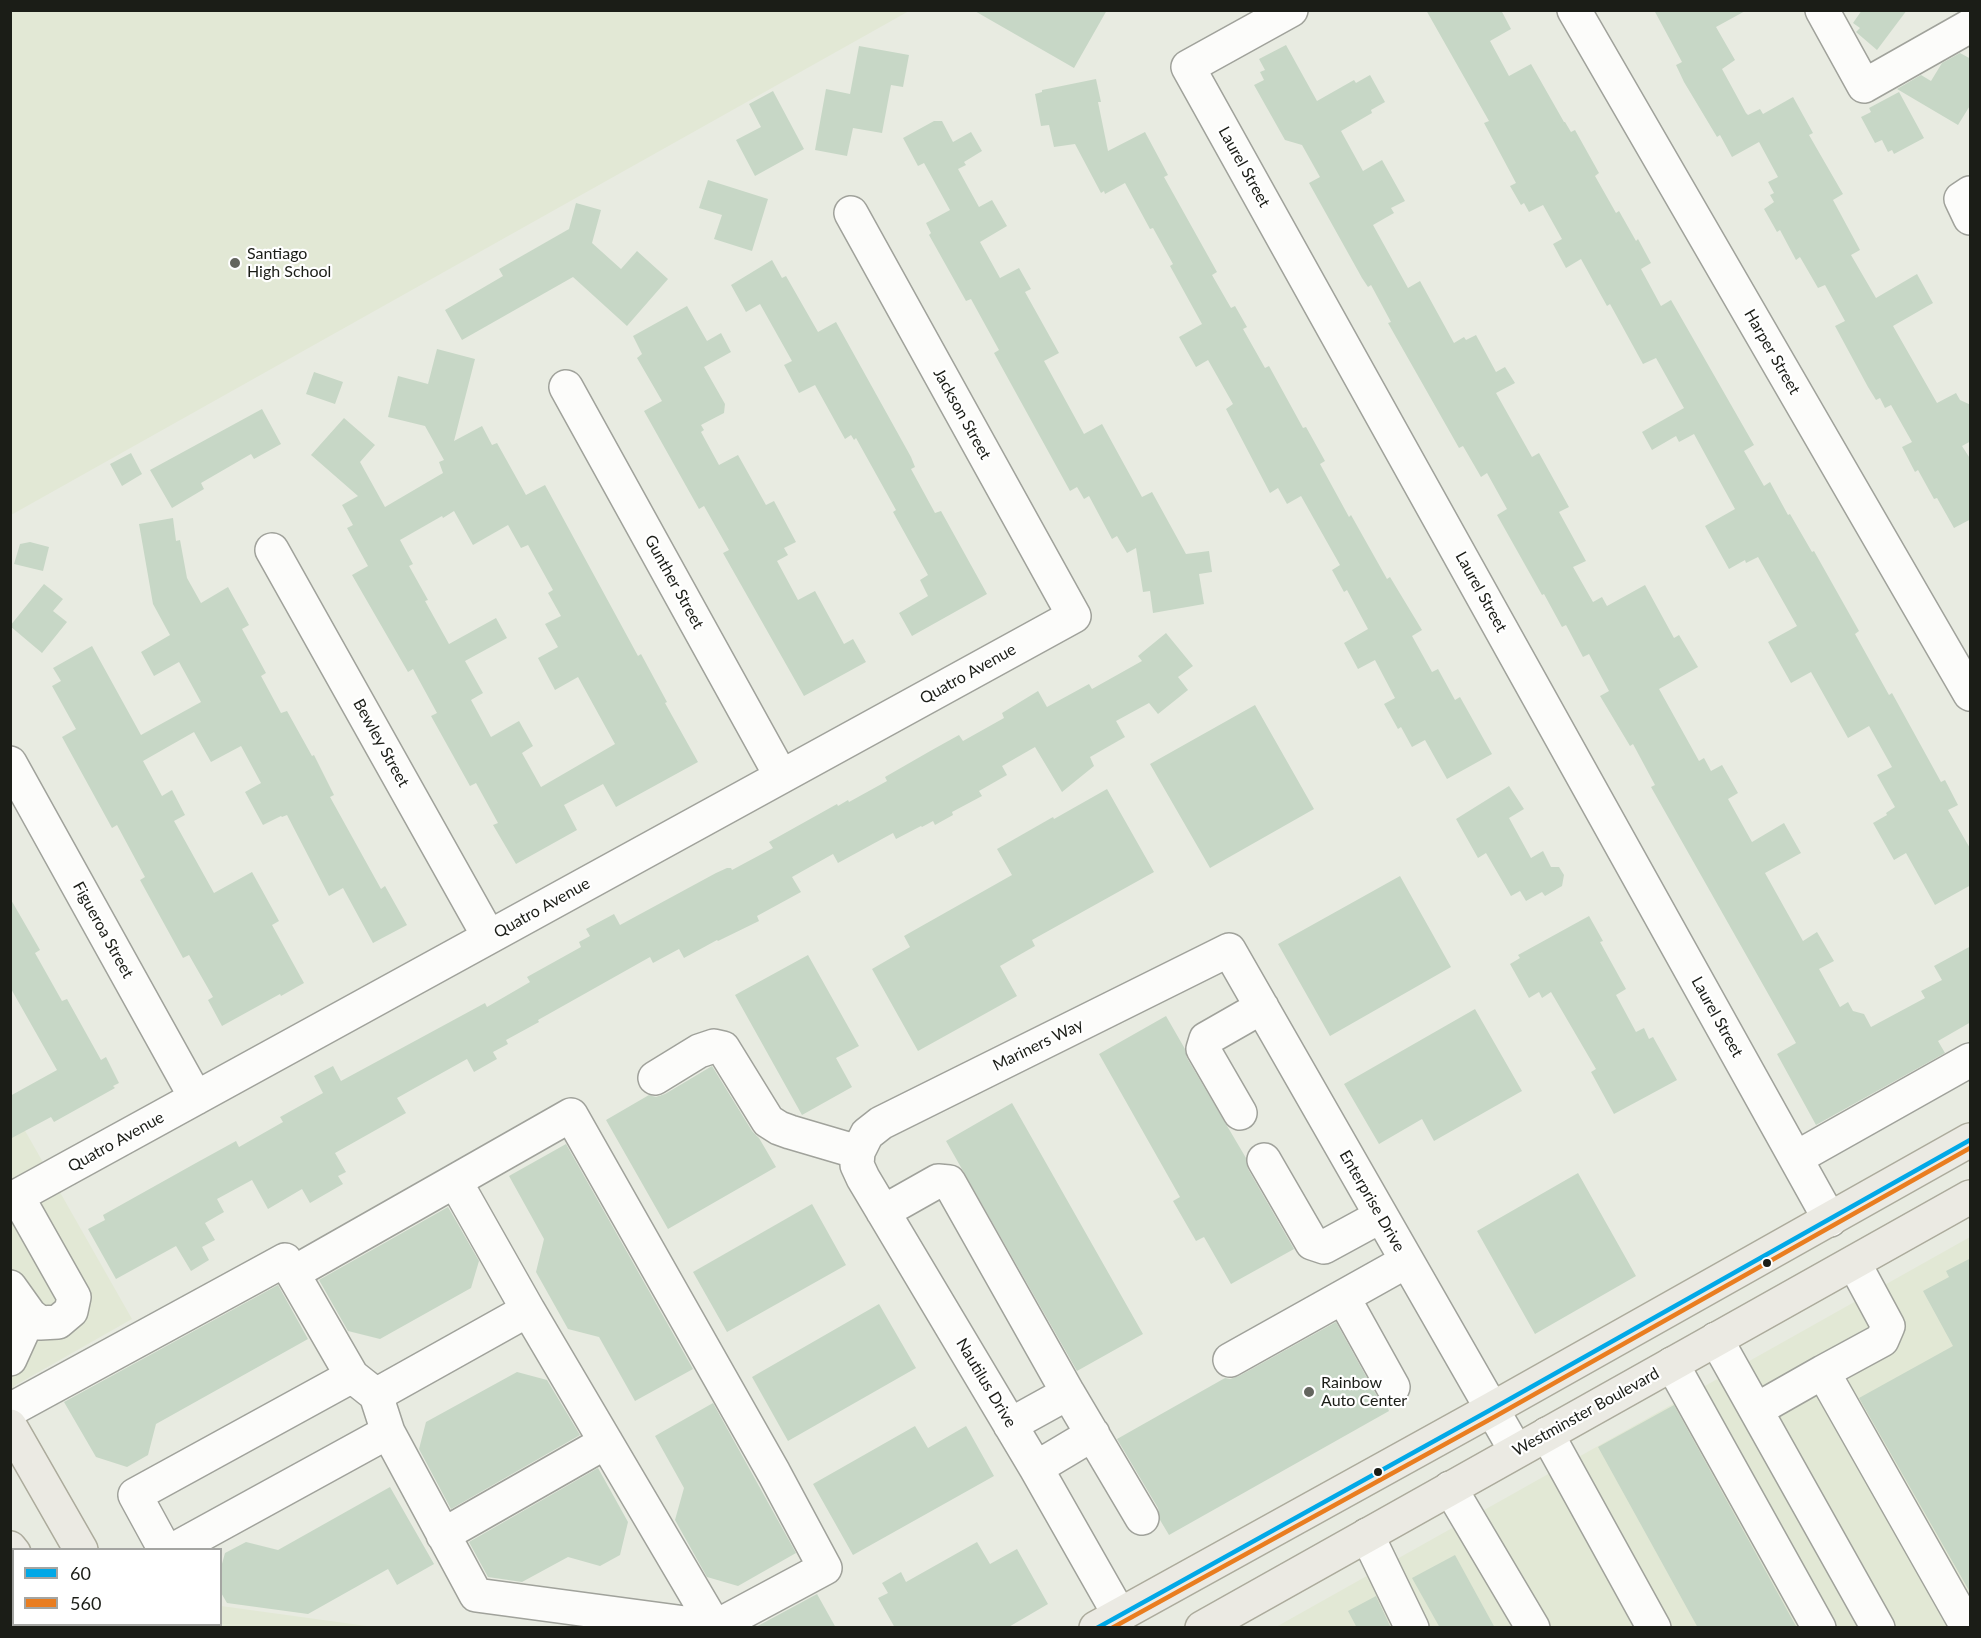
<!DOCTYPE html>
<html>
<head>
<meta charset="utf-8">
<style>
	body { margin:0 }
	#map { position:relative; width:1981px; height:1638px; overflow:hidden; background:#e8ebe1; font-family:Lato,sans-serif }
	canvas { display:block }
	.frame { position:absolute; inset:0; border:12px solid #1b1d17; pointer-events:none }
	.legend { position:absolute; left:12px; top:1548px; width:210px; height:78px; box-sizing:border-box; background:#fff; border:2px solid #a4a5a2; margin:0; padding:8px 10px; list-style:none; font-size:18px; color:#1b1d17 }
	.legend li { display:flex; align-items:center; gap:12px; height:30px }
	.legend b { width:30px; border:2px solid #a4a5a2 }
</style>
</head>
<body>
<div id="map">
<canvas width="1981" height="1638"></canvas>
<div class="frame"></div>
<ul class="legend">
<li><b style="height:8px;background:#01a8e7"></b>60</li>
<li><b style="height:8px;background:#e97d20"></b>560</li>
</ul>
</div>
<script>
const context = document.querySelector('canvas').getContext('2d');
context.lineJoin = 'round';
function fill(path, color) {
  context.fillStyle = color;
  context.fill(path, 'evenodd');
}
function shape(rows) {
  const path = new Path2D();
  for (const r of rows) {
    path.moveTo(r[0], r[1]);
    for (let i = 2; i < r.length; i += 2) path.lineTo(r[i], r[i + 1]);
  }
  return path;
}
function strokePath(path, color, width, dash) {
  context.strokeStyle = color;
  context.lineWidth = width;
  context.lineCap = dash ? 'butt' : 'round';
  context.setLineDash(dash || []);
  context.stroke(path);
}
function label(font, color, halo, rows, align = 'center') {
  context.font = font + ' Lato,sans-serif';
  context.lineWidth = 4.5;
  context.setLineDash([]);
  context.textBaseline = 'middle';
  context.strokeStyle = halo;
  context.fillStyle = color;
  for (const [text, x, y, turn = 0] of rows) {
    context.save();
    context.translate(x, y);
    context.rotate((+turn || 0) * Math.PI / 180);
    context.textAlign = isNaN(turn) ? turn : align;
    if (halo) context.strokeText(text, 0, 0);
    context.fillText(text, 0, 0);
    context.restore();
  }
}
fill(shape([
	[11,10,909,10,909,11,11,515],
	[11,1106,132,1319,14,1386,11,1405],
	[1970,1237,1970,1627,1276,1627],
	[221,1606,374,1627,163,1628,162,1625,220,1624]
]), '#e2e8d5');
fill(shape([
	[973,10,1107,10,1074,68],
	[1426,10,1501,10,1511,29,1490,41,1509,76,1531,64,1564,122,1565,122,1571,132,1575,130,1599,173,1595,176,1616,213,1619,211,1636,241,1638,239,1651,263,1641,269,1661,306,1671,300,1754,445,1744,451,1764,486,1770,482,1788,515,1790,514,1812,552,1814,551,1859,631,1855,634,1889,695,1892,693,1941,782,1945,780,1958,805,1948,810,1971,850,1971,885,1935,905,1906,853,1894,860,1873,823,1887,815,1886,813,1895,807,1877,775,1892,767,1869,726,1848,738,1811,672,1791,683,1768,642,1797,626,1758,557,1746,563,1745,560,1729,569,1705,526,1735,509,1694,434,1679,442,1676,436,1652,450,1642,432,1684,408,1656,358,1643,364,1610,304,1607,306,1581,259,1566,268,1553,244,1562,239,1543,205,1529,212,1524,203,1521,205,1510,186,1516,183,1484,123,1489,121],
	[1654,10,1747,10,1716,27,1735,60,1722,69,1746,113,1748,115,1760,109,1763,114,1793,97,1813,133,1809,135,1843,194,1833,200,1860,250,1851,255,1876,298,1917,274,1933,303,1893,326,1937,403,1956,393,1960,400,1971,405,1971,441,1962,446,1971,460,1971,519,1954,528,1937,498,1934,499,1918,470,1915,472,1902,447,1912,442,1891,405,1885,408,1880,398,1876,400,1868,387,1835,326,1845,321,1825,285,1818,288,1800,257,1796,260,1780,230,1777,232,1764,209,1774,202,1770,195,1774,193,1768,182,1778,177,1759,142,1732,157,1720,135,1717,137,1684,82,1676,65,1682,62],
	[1862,10,1907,10,1877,50,1856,32,1860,28,1853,23],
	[1286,45,1317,101,1354,80,1356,83,1370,75,1385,102,1371,110,1372,113,1341,131,1363,171,1382,160,1405,201,1391,208,1394,213,1373,225,1408,288,1420,281,1454,343,1464,337,1466,340,1476,335,1496,372,1505,367,1515,383,1496,393,1532,457,1539,453,1569,507,1559,512,1586,561,1573,567,1593,602,1602,597,1607,606,1645,585,1674,638,1679,635,1698,667,1659,689,1699,761,1704,758,1711,771,1722,765,1738,793,1728,799,1752,842,1784,823,1801,853,1765,873,1803,941,1817,932,1834,961,1819,969,1840,1007,1848,1002,1853,1011,1864,1014,1871,1027,1925,998,1921,991,1942,980,1934,966,1971,946,1971,1022,1938,1041,1945,1053,1816,1125,1777,1054,1796,1043,1651,787,1655,785,1633,744,1630,746,1600,696,1609,691,1589,654,1583,657,1566,625,1562,627,1544,594,1542,595,1497,515,1507,509,1487,473,1481,477,1463,446,1459,448,1388,323,1391,322,1371,285,1368,287,1362,278,1309,183,1320,177,1302,145,1285,140,1254,85,1264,80,1260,72,1265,70,1259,59],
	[859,46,909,55,903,87,891,85,882,133,853,128,847,156,815,150,826,89,850,94],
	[1960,53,1971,59,1971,104,1958,125,1897,89,1921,75,1931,81,1942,63],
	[1096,79,1101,102,1098,102,1108,151,1145,132,1168,175,1164,177,1217,272,1212,275,1231,308,1235,306,1247,327,1243,329,1265,368,1269,366,1303,428,1306,427,1325,461,1320,464,1349,517,1351,515,1387,579,1390,577,1422,630,1412,636,1432,672,1438,669,1455,700,1460,697,1492,754,1447,779,1425,740,1412,747,1401,727,1398,729,1384,704,1395,698,1375,660,1358,669,1344,643,1368,629,1347,590,1344,592,1332,570,1340,565,1301,496,1287,504,1278,488,1270,493,1226,409,1233,404,1208,360,1196,367,1179,337,1202,324,1170,266,1173,264,1153,228,1150,229,1125,183,1105,194,1104,191,1101,193,1075,144,1054,147,1049,125,1041,126,1035,94,1042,92,1042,90],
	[773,91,804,149,755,176,736,140,761,127,749,104],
	[1899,92,1924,138,1894,154,1892,150,1888,152,1882,140,1875,143,1861,117,1871,112,1869,108],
	[934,121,942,121,953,142,971,132,982,151,964,162,966,165,958,169,979,207,992,200,1007,226,980,242,1000,278,1019,268,1031,289,1025,292,1059,353,1044,361,1084,434,1102,424,1142,497,1152,492,1186,554,1209,551,1212,572,1199,574,1204,604,1153,613,1150,591,1143,592,1136,548,1127,553,1117,536,1112,539,1089,496,1084,499,1077,487,1070,491,994,353,999,350,971,299,966,301,929,235,931,233,926,223,950,210,924,163,918,166,903,138],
	[708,180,768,199,752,251,714,239,722,215,699,208],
	[576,203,601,210,592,243,621,269,637,251,668,279,627,326,573,277,462,340,445,310,503,276,499,269,569,229],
	[772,260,782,278,786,276,818,332,836,322,911,457,915,467,911,469,935,513,941,511,987,594,912,636,899,613,928,596,920,580,928,575,893,512,896,510,856,438,854,440,851,435,845,439,815,385,799,393,784,365,792,361,760,304,746,312,731,285],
	[687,306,707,341,721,333,731,352,704,367,725,404,724,413,701,425,704,430,701,432,719,465,738,455,766,505,774,501,796,542,784,548,788,555,777,561,798,600,815,591,844,644,853,639,866,662,804,696,723,553,729,550,704,506,699,509,644,411,662,401,637,358,642,354,633,336],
	[437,349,475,359,454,441,482,426,492,445,497,443,526,495,545,485,638,656,641,654,667,702,665,703,698,762,616,807,603,784,564,805,577,830,516,864,493,825,498,823,476,783,470,786,431,716,437,713,413,669,408,672,352,575,368,566,347,528,353,525,342,505,358,496,311,455,344,418,375,445,360,462,385,507,443,473,439,462,444,460,425,426,388,417,398,376,428,384],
	[454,511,473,545,508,525,521,548,528,545,553,590,548,593,561,616,545,624,558,647,538,658,555,690,578,677,615,744,541,787,522,753,533,746,519,721,491,737,471,700,483,693,465,661,507,638,496,618,449,644,425,601,428,600,409,566,413,564,400,540,442,516,443,518],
	[314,372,343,382,335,404,306,394],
	[262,409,281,444,254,459,251,454,201,483,204,489,172,508,150,470],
	[131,453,142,474,122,486,110,464],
	[173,518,176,541,180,540,187,578,201,603,228,587,249,625,242,629,266,673,261,676,281,713,287,711,312,756,314,755,334,795,330,797,381,889,385,886,407,925,373,943,343,888,329,896,287,815,282,817,281,816,263,825,245,792,261,783,241,746,211,762,194,732,143,761,162,796,172,790,185,815,174,821,214,893,252,872,279,921,272,925,304,983,281,996,280,994,222,1026,208,1000,213,997,189,955,183,958,140,880,145,877,117,825,112,828,62,737,76,729,52,686,61,681,53,668,92,646,141,735,201,702,179,662,154,676,141,652,170,635,153,604,139,524],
	[30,542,49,547,43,571,14,564,20,544],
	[44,584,63,599,53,611,67,622,42,653,10,626],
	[1166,633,1193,666,1178,677,1188,690,1158,714,1149,703,1116,721,1125,737,1090,757,1094,766,1062,792,1035,747,1002,766,1007,775,979,791,982,796,952,812,953,815,935,825,933,821,922,827,921,826,896,839,893,833,838,863,833,854,792,877,801,892,757,916,759,921,718,941,717,940,684,958,679,949,653,963,650,957,538,1020,539,1022,506,1040,508,1044,493,1052,497,1059,474,1072,467,1059,397,1098,406,1113,335,1153,346,1172,338,1176,343,1184,310,1203,302,1189,268,1209,252,1180,217,1199,224,1212,205,1223,215,1240,202,1247,209,1260,191,1271,176,1246,116,1279,88,1229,105,1220,103,1215,196,1163,236,1141,239,1147,283,1122,280,1117,323,1093,314,1076,333,1066,341,1081,485,1003,487,1007,530,982,527,977,581,947,579,942,590,936,586,929,614,914,620,925,716,873,727,868,731,868,732,870,773,848,769,842,837,804,838,806,848,800,849,802,887,781,885,777,932,750,959,735,963,741,1004,718,1002,713,1038,691,1047,707,1089,684,1092,689,1142,661,1138,656],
	[1255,705,1314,809,1210,868,1150,764],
	[1509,786,1524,809,1509,818,1531,858,1543,851,1551,867,1559,867,1564,875,1562,886,1545,896,1542,892,1526,901,1520,891,1511,896,1486,853,1478,858,1456,819],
	[1107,789,1154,872,1032,940,1035,946,1000,966,1017,996,918,1051,872,969,910,947,904,936,1012,875,997,849,1053,817,1054,819],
	[1400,876,1451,967,1330,1036,1278,944],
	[10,898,40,950,35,953,62,1001,67,999,101,1060,106,1057,119,1083,113,1086,115,1088,54,1122,51,1117,10,1139,10,1096,57,1070,10,987],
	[1589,916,1603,941,1600,942,1626,989,1616,995,1636,1032,1644,1028,1649,1039,1653,1037,1677,1080,1614,1114,1591,1072,1596,1069,1551,992,1542,998,1539,992,1529,998,1510,964,1520,958,1518,955],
	[808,955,859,1046,836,1058,852,1087,802,1115,735,995],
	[1475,1009,1522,1091,1434,1141,1422,1119,1379,1144,1344,1084],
	[1166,1016,1185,1049,1187,1058,1246,1158,1248,1169,1294,1249,1231,1284,1204,1237,1196,1241,1173,1201,1180,1197,1099,1054],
	[712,1066,752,1131,759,1138,776,1167,668,1229,606,1120,649,1095,656,1097,665,1094],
	[1012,1103,1143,1334,1077,1371,946,1141],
	[566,1144,693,1369,635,1401,599,1337,568,1329,536,1272,544,1239,509,1176],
	[1578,1173,1636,1276,1535,1334,1477,1231],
	[812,1204,846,1265,727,1332,693,1272],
	[448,1207,479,1261,471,1288,380,1339,348,1331,319,1280],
	[1971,1258,1971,1594,1859,1398,1953,1346,1923,1291,1949,1277,1946,1271],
	[278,1285,308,1339,156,1424,148,1455,127,1467,96,1457,64,1402],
	[879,1304,916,1368,788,1441,752,1377],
	[1336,1322,1377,1396,1386,1404,1389,1411,1169,1535,1160,1520,1158,1508,1117,1439,1225,1378,1230,1379,1239,1376],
	[517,1372,547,1380,580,1435,451,1509,419,1449,426,1422],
	[713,1403,796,1553,738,1586,707,1577,675,1520,684,1488,655,1436],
	[1674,1405,1797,1628,1698,1628,1598,1447],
	[915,1426,928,1448,966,1426,994,1476,853,1555,813,1484],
	[598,1468,628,1522,620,1555,600,1566,568,1557,522,1582,488,1577,469,1542],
	[390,1487,434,1564,397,1585,388,1569,308,1614,227,1603,220,1591,220,1571,225,1553,246,1542,278,1550],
	[977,1542,990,1564,1017,1549,1048,1604,1007,1628,895,1628,878,1598,888,1593,882,1583,901,1572,906,1582],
	[1455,1555,1495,1628,1440,1628,1412,1578],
	[817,1594,836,1628,754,1628],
	[1376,1596,1391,1628,1357,1628,1348,1611]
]), '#c7d7c6');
const minor = shape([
	[1291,10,1188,67,1830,1220],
	[1574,10,1970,694],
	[1822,10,1864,86,1970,26],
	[1970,193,1961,199,1970,218],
	[566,387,781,776],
	[272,550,489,937],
	[10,763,196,1098],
	[655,1078,699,1051,714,1046,723,1048,768,1121,779,1128,790,1132,858,1152],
	[1240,1113,1203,1049,1206,1039,1262,1007],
	[1796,1158,1970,1060],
	[1264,1160,1312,1243,1324,1247,1381,1216],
	[10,1200,1074,616,851,213],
	[883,1212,938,1181,949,1182,1068,1393,1010,1425],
	[1854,1263,1888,1326,1882,1340,1823,1372,1968,1628],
	[293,1273,455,1181,528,1310,376,1395],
	[10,1287,30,1315,40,1323,58,1322,71,1311,74,1297,17,1196],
	[1343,1297,1393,1387],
	[528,1310,715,1627],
	[1716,1339,1878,1628],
	[10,1359,30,1315],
	[1230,1360,1407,1261],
	[1672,1364,1819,1628],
	[1068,1393,1142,1518],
	[10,1410,285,1260,352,1376,376,1395,388,1432,173,1550],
	[1756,1410,1823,1372],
	[388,1432,476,1595,715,1627,825,1568,774,1473,571,1115,455,1181],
	[1547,1434,1654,1628],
	[1036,1468,1093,1434],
	[1450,1488,1533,1628],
	[443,1535,606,1442],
	[1367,1535,1412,1628],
	[165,1550,135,1495,352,1376],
	[1119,1614,1036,1468,863,1178,857,1165,858,1152,867,1134,881,1123,1229,950,1516,1451],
	[10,1627,23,1624]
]);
const major = shape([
	[10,1426,81,1550],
	[10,1548,14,1553],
	[54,1624,56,1628],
	[123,1624,125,1628],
	[1096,1628,1492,1409,1970,1140],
	[1202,1628,1970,1197]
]);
strokePath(minor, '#a0a29b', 36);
strokePath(major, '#acab9c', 36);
strokePath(minor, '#fcfcfa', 33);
strokePath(major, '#ebeae3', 33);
strokePath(shape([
	[1097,1628,1492,1409,1970,1140]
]), '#01a8e7', 4.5);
strokePath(shape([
	[1112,1628,1496,1416,1970,1148]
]), '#e97d20', 4.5);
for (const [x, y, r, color] of [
	[235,263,6,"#63655e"],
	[1767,1263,5,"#1b1d17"],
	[1309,1392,6,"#63655e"],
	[1378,1472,5,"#1b1d17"]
]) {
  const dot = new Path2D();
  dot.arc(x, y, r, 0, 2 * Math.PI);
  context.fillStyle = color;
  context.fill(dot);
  strokePath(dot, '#fff', 2);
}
label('16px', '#1b1d17', '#fff', [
	["Laurel Street",1244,167,61],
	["Harper Street",1772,352,60],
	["Jackson Street",962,414,61],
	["Gunther Street",674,582,61],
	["Laurel Street",1481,592,61],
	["Quatro Avenue",968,674,-29],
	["Bewley Street",381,743,61],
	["Quatro Avenue",542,908,-29],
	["Figueroa Street",103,930,61],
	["Laurel Street",1717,1017,61],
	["Mariners Way",1038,1045,-26],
	["Quatro Avenue",116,1142,-29],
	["Enterprise Drive",1372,1201,60],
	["Nautilus Drive",986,1383,59],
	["Westminster Boulevard",1586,1412,-29]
]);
label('16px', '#1b1d17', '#fff', [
	["Santiago",247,254],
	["High School",247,272],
	["Rainbow",1321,1383],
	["Auto Center",1321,1401]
], 'left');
</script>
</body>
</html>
